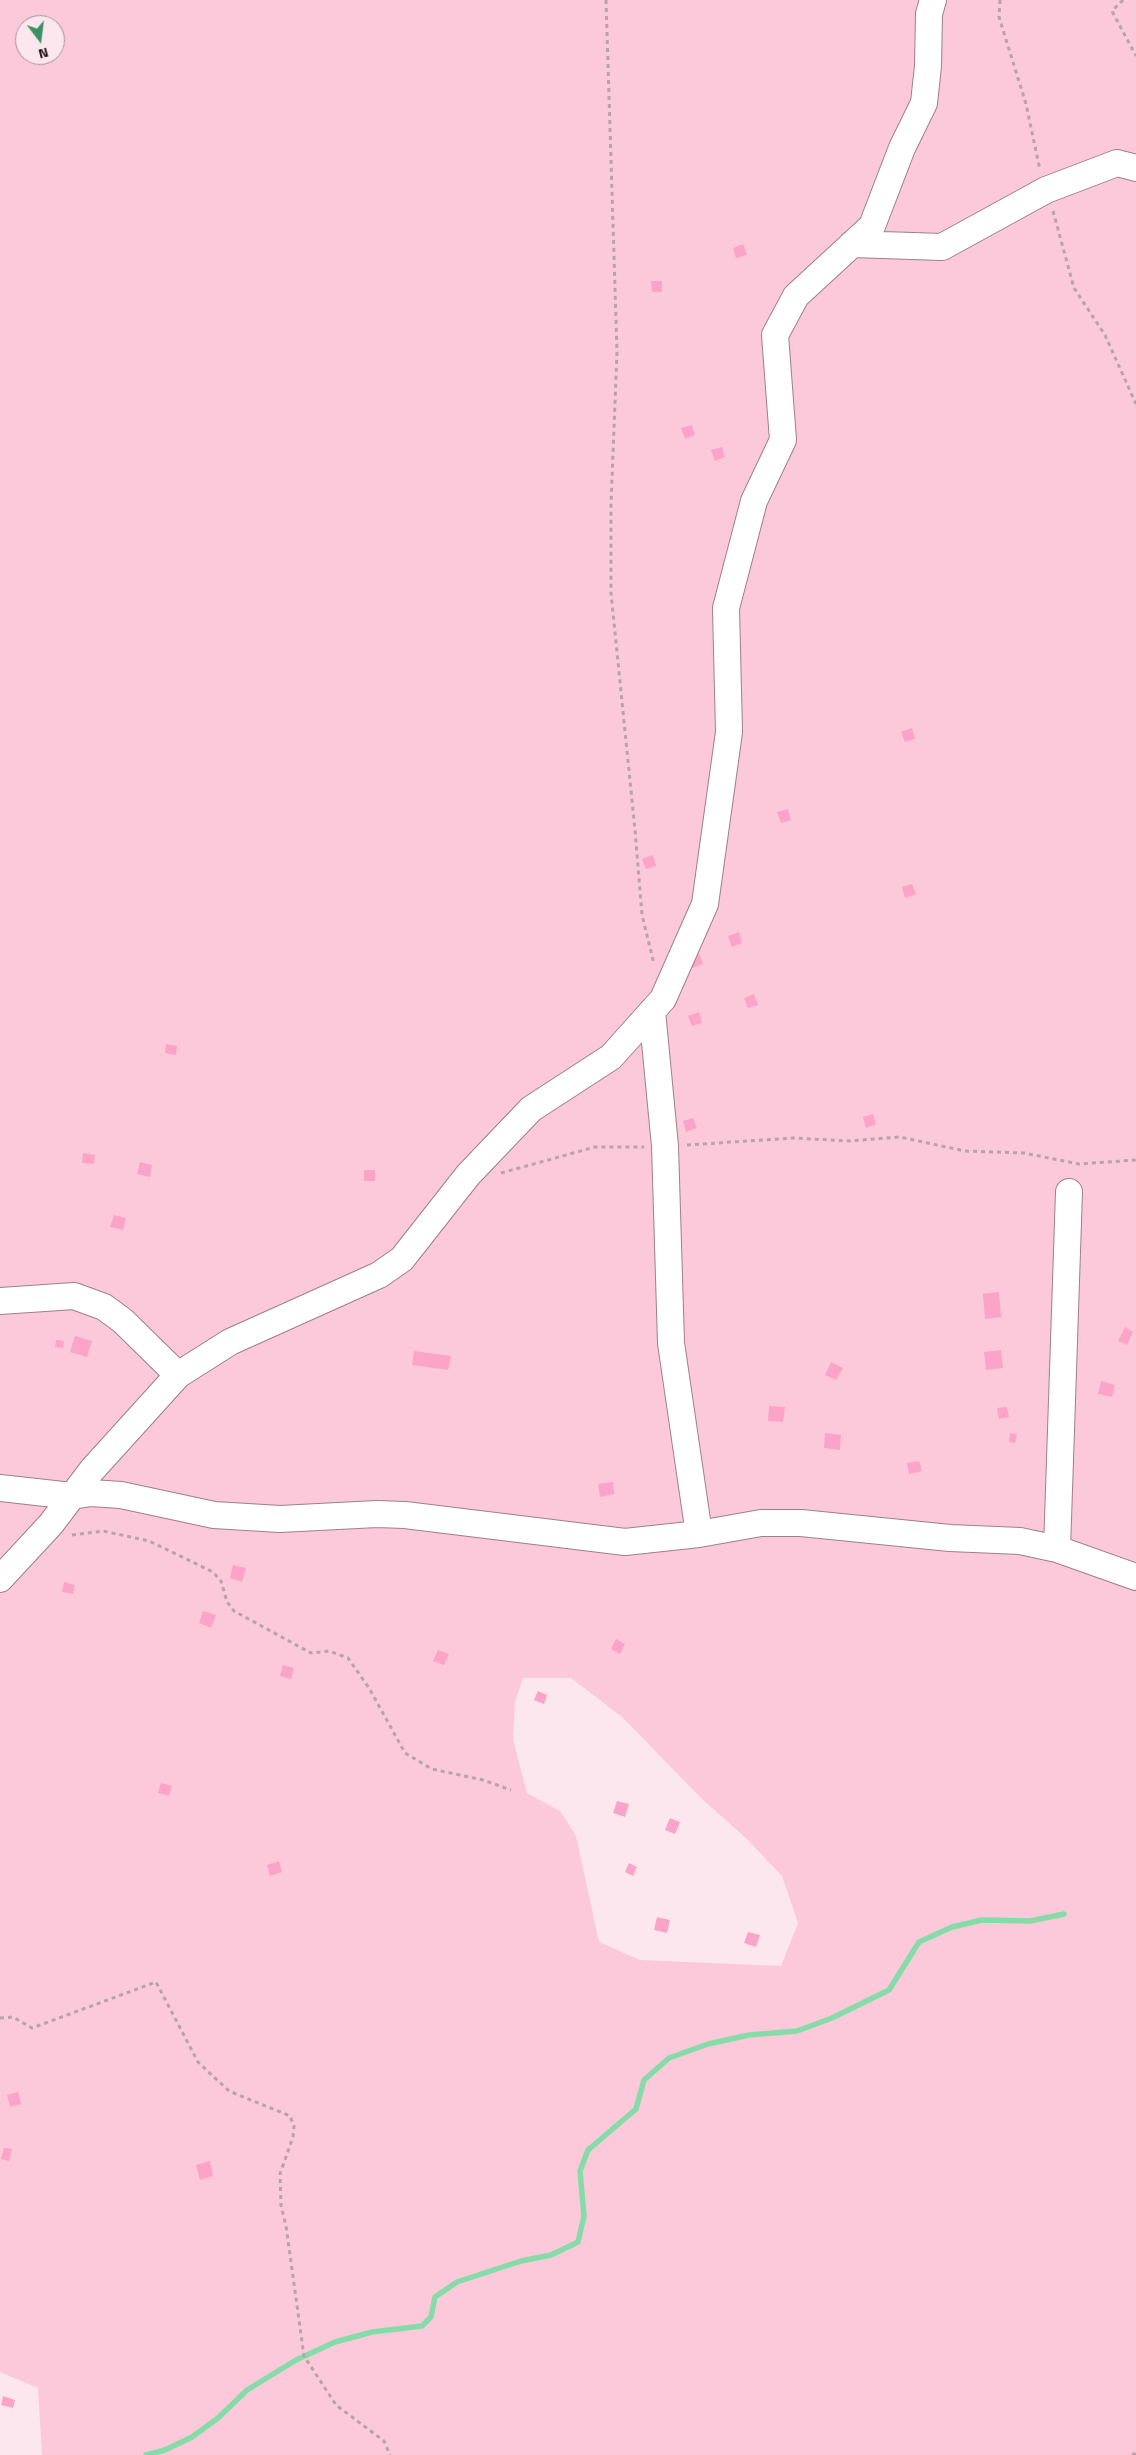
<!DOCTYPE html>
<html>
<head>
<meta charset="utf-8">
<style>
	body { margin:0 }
	#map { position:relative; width:1136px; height:2455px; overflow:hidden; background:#fce7ee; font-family:"Titillium Web",sans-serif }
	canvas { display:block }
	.north { position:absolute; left:15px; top:15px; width:50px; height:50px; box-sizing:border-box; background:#fce7ee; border:1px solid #a49399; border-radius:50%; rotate:165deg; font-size:14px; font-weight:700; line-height:20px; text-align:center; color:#211519 }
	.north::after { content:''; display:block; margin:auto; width:18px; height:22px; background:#3c9164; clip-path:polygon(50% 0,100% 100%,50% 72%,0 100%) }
</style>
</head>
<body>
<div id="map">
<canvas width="1136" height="2455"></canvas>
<div class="north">N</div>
</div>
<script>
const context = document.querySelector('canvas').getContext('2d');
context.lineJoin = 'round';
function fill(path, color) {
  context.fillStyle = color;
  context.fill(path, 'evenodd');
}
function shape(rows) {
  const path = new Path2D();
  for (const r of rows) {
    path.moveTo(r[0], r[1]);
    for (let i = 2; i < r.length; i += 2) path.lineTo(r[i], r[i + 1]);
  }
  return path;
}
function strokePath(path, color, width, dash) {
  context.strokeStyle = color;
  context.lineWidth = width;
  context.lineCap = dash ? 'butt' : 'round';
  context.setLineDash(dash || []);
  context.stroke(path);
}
fill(shape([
	[0,0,1136,0,1136,2455,42,2455,38,2388,0,2372],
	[25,25,55,25,55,55,25,55],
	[523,1678,571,1678,622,1717,704,1801,746,1838,782,1876,798,1923,781,1966,640,1960,599,1942,576,1836,560,1811,527,1793,513,1739,515,1702]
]), '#fbc9da');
strokePath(shape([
	[146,2455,165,2450,192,2437,218,2418,247,2390,296,2360,335,2342,372,2332,422,2326,431,2317,435,2297,457,2282,521,2261,551,2255,578,2242,584,2216,580,2171,588,2150,636,2109,644,2080,669,2058,708,2044,749,2035,797,2031,832,2018,889,1990,919,1942,952,1927,982,1920,1030,1921,1064,1914]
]), '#86dca9', 5.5);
fill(shape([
	[743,244,747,255,736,258,733,248],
	[651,281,662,281,662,292,652,292],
	[692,425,695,435,685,439,681,428],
	[722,447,725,457,715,461,711,450],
	[912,728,915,739,905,742,901,732],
	[788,809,791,820,781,823,777,812],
	[653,855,656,866,646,869,642,859],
	[912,884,916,894,905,898,902,887],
	[739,932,742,943,732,947,728,936],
	[699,954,703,964,692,968,689,957],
	[754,994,758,1005,748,1008,744,998],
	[699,1012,702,1023,692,1026,688,1016],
	[166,1044,177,1046,176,1055,165,1053],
	[873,1114,876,1124,866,1128,863,1117],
	[693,1118,697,1128,686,1132,683,1121],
	[83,1153,95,1155,94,1164,82,1163],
	[140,1162,152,1165,150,1177,137,1174],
	[364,1170,375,1170,375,1181,364,1181],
	[114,1215,126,1218,123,1230,110,1227],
	[999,1292,1001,1317,985,1319,983,1294],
	[1125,1327,1133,1332,1127,1345,1118,1341],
	[75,1336,92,1341,87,1357,70,1352],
	[56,1340,64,1341,63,1348,55,1347],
	[1001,1350,1003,1368,986,1370,984,1352],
	[414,1351,451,1356,448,1370,412,1365],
	[831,1362,843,1368,836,1380,825,1375],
	[1101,1381,1115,1385,1112,1397,1098,1394],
	[769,1406,785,1407,783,1422,768,1421],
	[1007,1407,1009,1417,999,1419,997,1408],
	[825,1433,841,1435,840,1450,824,1448],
	[1010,1433,1017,1434,1015,1443,1009,1442],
	[919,1461,922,1471,909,1474,907,1463],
	[613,1482,614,1494,600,1497,598,1484],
	[233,1565,246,1568,242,1582,230,1578],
	[64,1582,75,1585,73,1594,62,1592],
	[203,1611,216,1615,211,1628,199,1623],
	[616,1639,625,1644,620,1654,611,1649],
	[438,1650,449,1654,444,1665,433,1661],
	[283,1665,294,1668,291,1679,280,1676],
	[538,1691,547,1695,544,1704,534,1700],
	[161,1783,172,1786,169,1796,158,1793],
	[617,1801,629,1804,625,1817,613,1813],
	[670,1818,680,1822,675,1834,665,1830],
	[279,1861,282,1872,270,1876,267,1865],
	[629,1863,637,1867,633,1876,625,1872],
	[657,1917,670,1920,667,1933,654,1930],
	[748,1932,760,1935,756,1947,744,1943],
	[18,2092,21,2104,10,2107,7,2095],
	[4,2148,12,2149,9,2161,1,2159],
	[210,2161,213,2176,200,2180,196,2165],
	[3,2396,15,2400,13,2408,1,2405]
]), '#fba4c5');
const minor = shape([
	[852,244,942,247,1046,190,1117,163,1136,168],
	[652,1011,665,1146,671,1343,699,1534],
	[0,1301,74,1296,104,1307,123,1321,178,1375],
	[0,1488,72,1496,91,1493,121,1495,214,1515,280,1519,377,1514,405,1515,625,1542,699,1534,761,1523,801,1523,950,1538,1020,1541,1057,1549,1136,1577],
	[1057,1549,1069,1192],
	[0,1579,51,1524,92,1470,178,1375,230,1342,379,1275,402,1259,468,1175,531,1109,611,1057,663,999,705,904,729,732,726,608,754,501,783,440,775,335,796,296,872,226,902,148,924,103,928,66,929,14,933,0]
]);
strokePath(minor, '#9f7f8a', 28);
strokePath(shape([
	[606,0,617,352,611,504,611,593,635,830,642,915,654,964],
	[1000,0,999,17,1026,104,1040,170],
	[1123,0,1112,11,1136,56],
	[1053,211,1074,288,1105,335,1136,404],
	[687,1145,793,1138,849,1141,900,1137,965,1151,1024,1153,1079,1164,1136,1160],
	[501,1173,595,1147,644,1147],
	[72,1535,103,1531,149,1541,213,1572,221,1581,227,1602,234,1611,311,1653,329,1651,348,1658,369,1688,405,1753,432,1769,483,1780,511,1790],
	[0,2018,13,2017,32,2028,156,1982,198,2062,229,2091,290,2116,294,2126,293,2137,280,2174,281,2205,286,2226,304,2356,336,2405,384,2441,390,2455],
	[1132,2455,1136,2453]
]), '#b6a4aa', 3, [4, 4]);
strokePath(minor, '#fff', 26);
</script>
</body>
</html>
